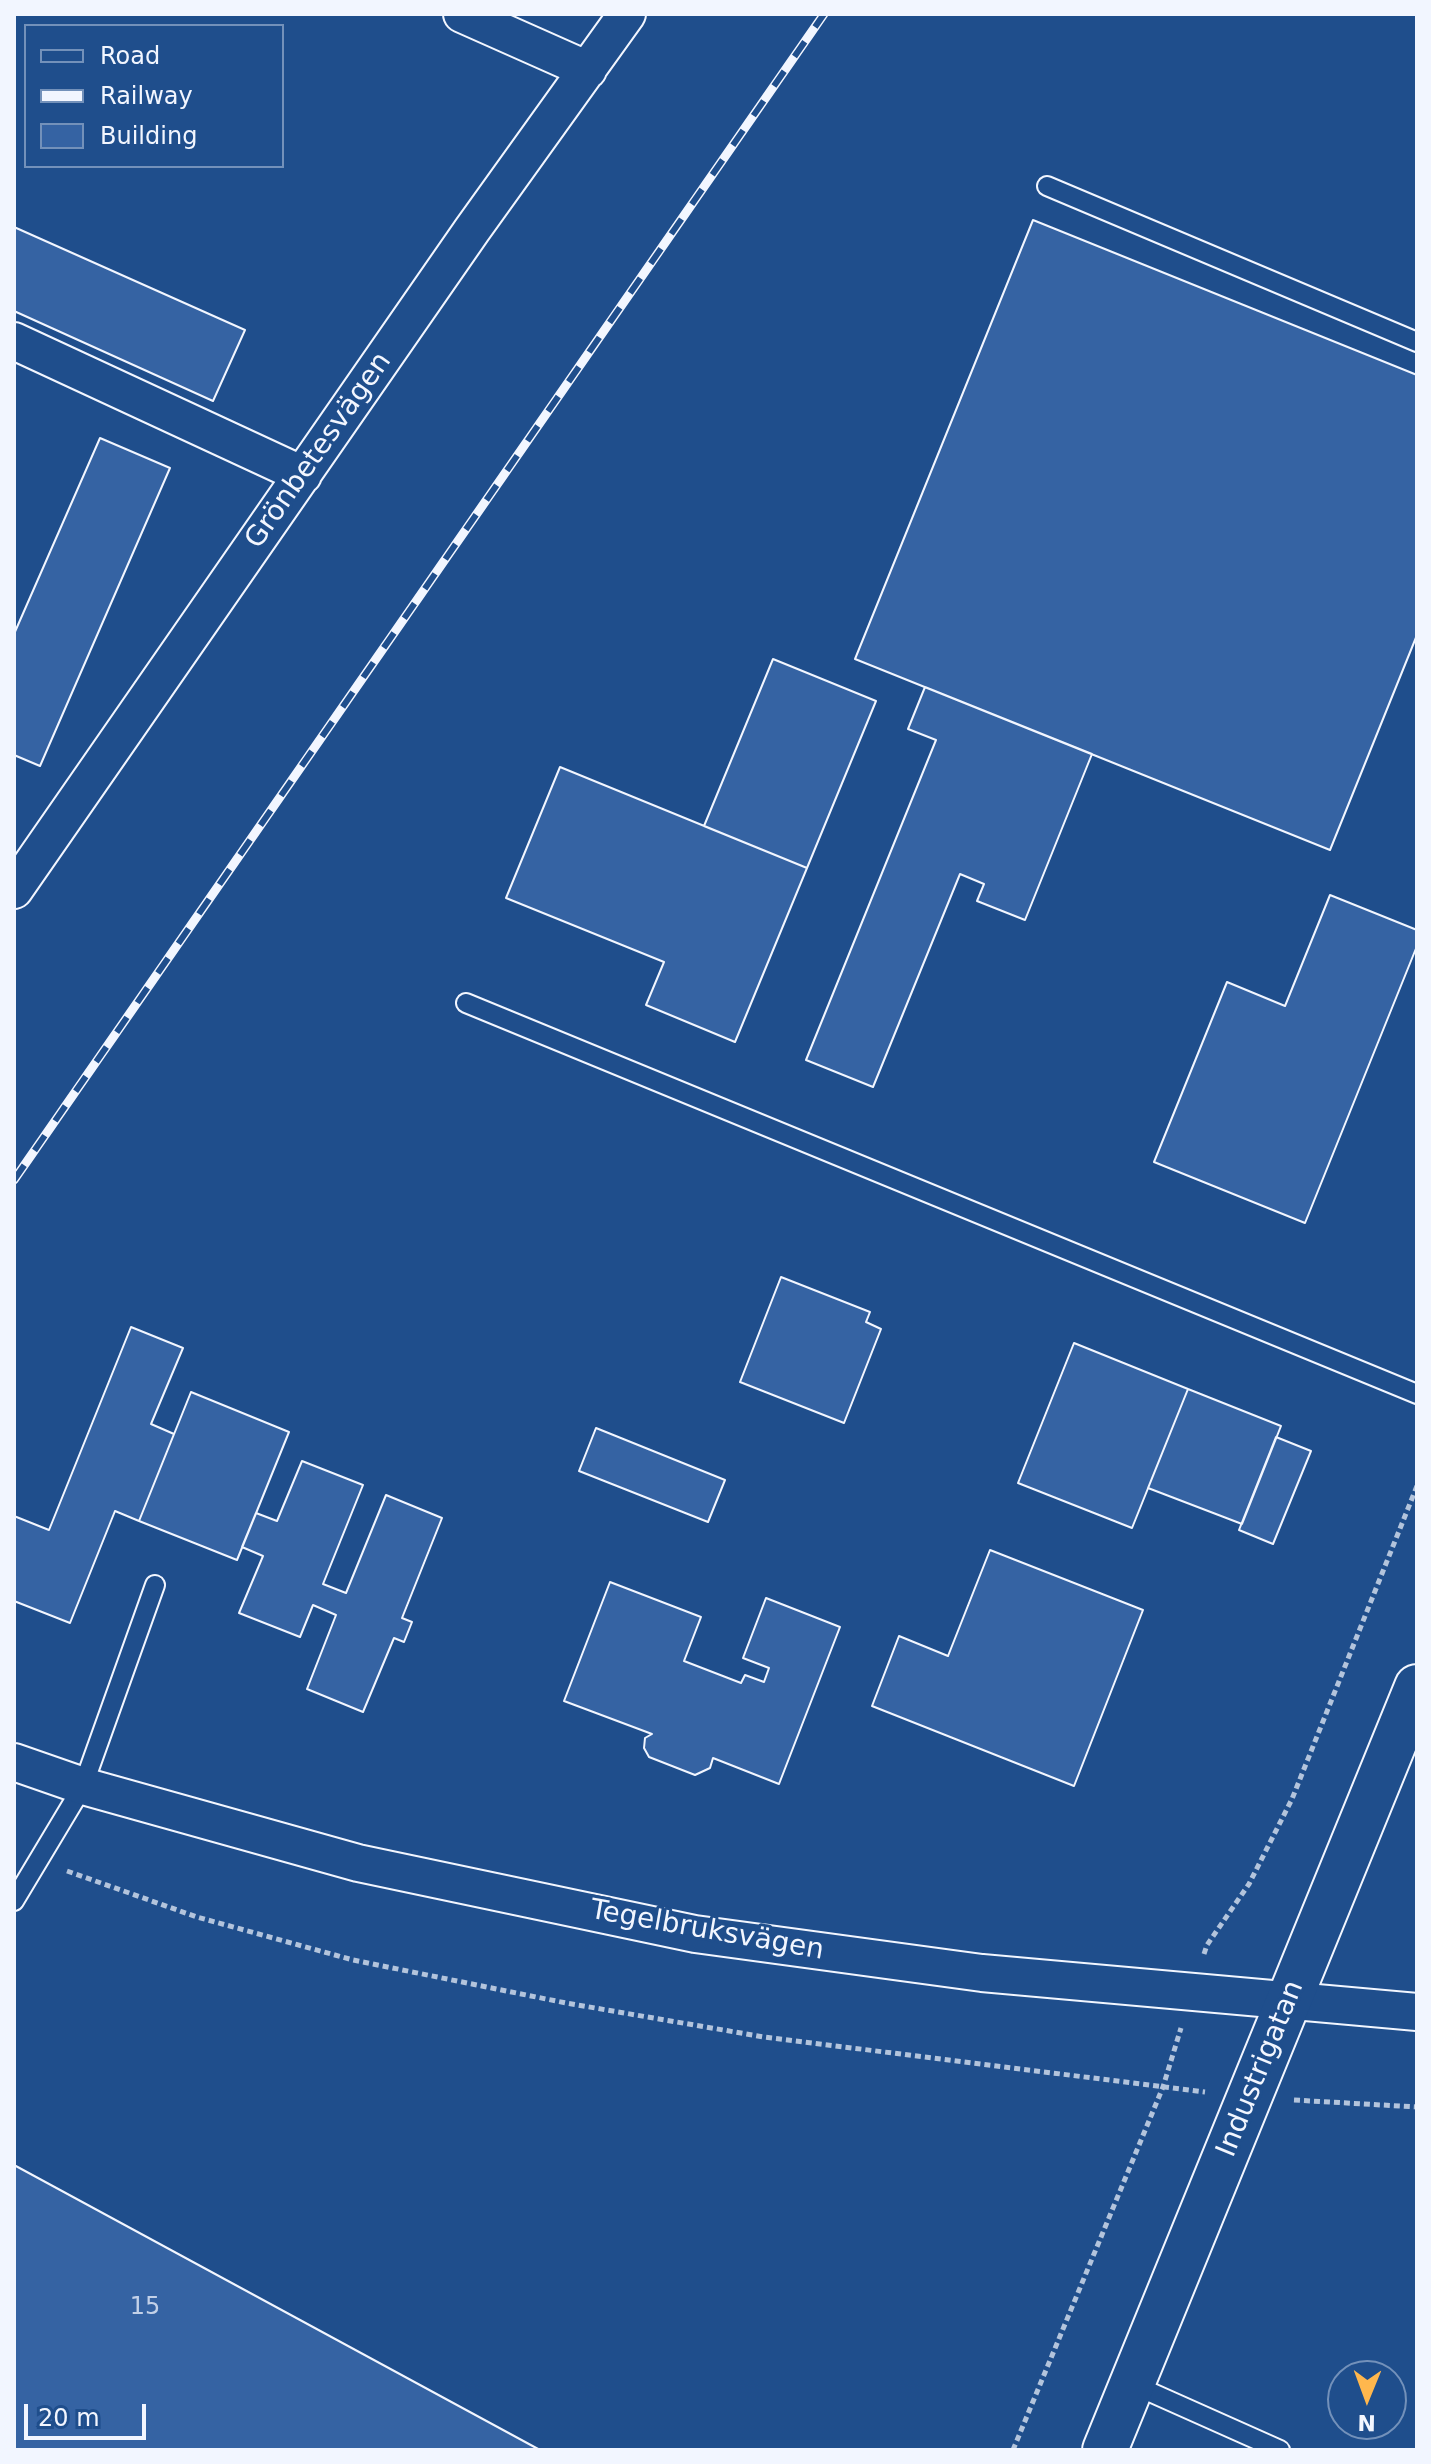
<!DOCTYPE html>
<html>
<head>
<meta charset="utf-8">
<style>
	body { margin:0 }
	#map { position:relative; width:1431px; height:2464px; overflow:hidden; background:#1f4e8c; font-family:"DejaVu Sans",sans-serif }
	canvas { display:block }
	.frame { position:absolute; inset:0; border:16px solid #f2f6ff; pointer-events:none }
	.legend { position:absolute; left:24px; top:24px; width:260px; height:144px; box-sizing:border-box; background:#1f4e8c; border:2px solid #7391ba; margin:0; padding:10px 14px; list-style:none; font-size:24px; color:#f2f6ff }
	.legend li { display:flex; align-items:center; gap:16px; height:40px }
	.legend b { width:40px; border:2px solid #7391ba }
	.north { position:absolute; left:1327px; top:2360px; width:80px; height:80px; box-sizing:border-box; background:#1f4e8c; border:2px solid #7391ba; border-radius:50%; rotate:181deg; font-size:22px; font-weight:700; line-height:32px; text-align:center; color:#f2f6ff }
	.north::after { content:''; display:block; margin:auto; width:28px; height:36px; background:#ffb74d; clip-path:polygon(50% 0,100% 100%,50% 72%,0 100%) }
	.scale { position:absolute; left:24px; top:2404px; width:122px; height:36px; box-sizing:border-box; border:4px solid #f2f6ff; border-top:0; padding-left:10px; font-size:24px; line-height:28px; white-space:nowrap; color:#f2f6ff; -webkit-text-stroke:6px #1f4e8c; paint-order:stroke }
</style>
</head>
<body>
<div id="map">
<canvas width="1431" height="2464"></canvas>
<div class="frame"></div>
<ul class="legend">
<li><b style="height:10px;background:#1f4e8c"></b>Road</li>
<li><b style="height:10px;background:#f2f6ff"></b>Railway</li>
<li><b style="height:22px;background:#3563a3"></b>Building</li>
</ul>
<div class="north">N</div>
<div class="scale">20 m</div>
</div>
<script>
const context = document.querySelector('canvas').getContext('2d');
context.lineJoin = 'round';
function fill(path, color) {
  context.fillStyle = color;
  context.fill(path, 'evenodd');
}
function shape(rows) {
  const path = new Path2D();
  for (const r of rows) {
    path.moveTo(r[0], r[1]);
    for (let i = 2; i < r.length; i += 2) path.lineTo(r[i], r[i + 1]);
  }
  return path;
}
function strokePath(path, color, width, dash) {
  context.strokeStyle = color;
  context.lineWidth = width;
  context.lineCap = dash ? 'butt' : 'round';
  context.setLineDash(dash || []);
  context.stroke(path);
}
function label(font, color, halo, rows, align = 'center') {
  context.font = font + ' "DejaVu Sans",sans-serif';
  context.lineWidth = 6;
  context.setLineDash([]);
  context.textBaseline = 'middle';
  context.strokeStyle = halo;
  context.fillStyle = color;
  for (const [text, x, y, turn = 0] of rows) {
    context.save();
    context.translate(x, y);
    context.rotate((+turn || 0) * Math.PI / 180);
    context.textAlign = isNaN(turn) ? turn : align;
    if (halo) context.strokeText(text, 0, 0);
    context.fillText(text, 0, 0);
    context.restore();
  }
}
const building = shape([
	[1033,220,1417,375,1417,635,1330,850,855,659,1033,220],
	[14,227,245,330,213,401,14,311,14,227],
	[100,438,170,468,40,766,14,755,14,634,100,438],
	[773,659,876,701,807,868,704,826,773,659],
	[925,687,1092,754,1025,920,977,901,984,884,960,874,873,1087,806,1060,936,740,908,729,925,687],
	[560,767,807,868,735,1042,646,1005,664,962,506,898,560,767],
	[1330,895,1417,930,1417,946,1305,1223,1154,1162,1227,982,1285,1006,1330,895],
	[781,1277,870,1312,866,1322,881,1329,844,1423,740,1382,781,1277],
	[131,1327,183,1348,151,1424,174,1434,139,1521,115,1511,70,1623,14,1601,14,1516,49,1530,131,1327],
	[1074,1343,1188,1389,1132,1528,1018,1483,1074,1343],
	[1188,1389,1281,1426,1242,1524,1148,1488,1188,1389],
	[191,1392,289,1432,237,1560,139,1521,191,1392],
	[596,1428,725,1480,708,1522,579,1471,596,1428],
	[1276,1437,1311,1451,1273,1544,1239,1530,1276,1437],
	[302,1461,363,1485,323,1584,346,1593,386,1495,442,1518,402,1618,412,1622,404,1642,394,1638,363,1712,307,1689,336,1615,313,1605,300,1637,239,1613,263,1556,242,1547,256,1513,277,1521,302,1461],
	[990,1550,1143,1610,1074,1786,872,1706,899,1636,948,1656,990,1550],
	[610,1582,701,1617,684,1661,741,1683,745,1675,764,1682,769,1668,743,1658,766,1598,840,1627,779,1784,713,1758,710,1768,695,1775,649,1757,644,1748,645,1738,652,1734,564,1701,610,1582],
	[14,2165,540,2450,14,2450,14,2165]
]);
fill(building, '#3563a3');
strokePath(building, '#f2f6ff', 2);
const lane = shape([
	[1047,186,1417,342],
	[466,1003,1417,1394],
	[14,1901,83,1786,155,1585],
	[1132,2384,1280,2450]
]);
const street = shape([
	[462,14,588,70],
	[14,341,303,475],
	[14,890,472,230,627,14],
	[14,1762,83,1786,358,1863,695,1934,982,1973,1417,2012]
]);
const secondary = shape([
	[1105,2450,1417,1687]
]);
strokePath(lane, '#f2f6ff', 22);
strokePath(street, '#f2f6ff', 40);
strokePath(secondary, '#f2f6ff', 48);
strokePath(shape([
	[67,1871,197,1917,353,1960,566,2003,764,2037,1205,2092],
	[1204,1954,1207,1945,1249,1884,1292,1799,1417,1486],
	[1294,2100,1417,2107],
	[1013,2450,1163,2087,1181,2028]
]), '#b3c4dc', 5, [6, 4]);
strokePath(lane, '#1f4e8c', 18);
strokePath(street, '#1f4e8c', 36);
strokePath(secondary, '#1f4e8c', 44);
const rail = shape([
	[14,1180,824,14]
]);
strokePath(rail, '#f2f6ff', 9);
strokePath(rail, '#1f4e8c', 6, [18]);
label('24px', '#c3d1e8', null, [
	["15",145,2308]
]);
label('28px', '#f2f6ff', '#1f4e8c', [
	["Grönbetesvägen",319,451,-55],
	["Tegelbruksvägen",707,1931,10],
	["Industrigatan",1261,2069,-68]
]);
</script>
</body>
</html>
